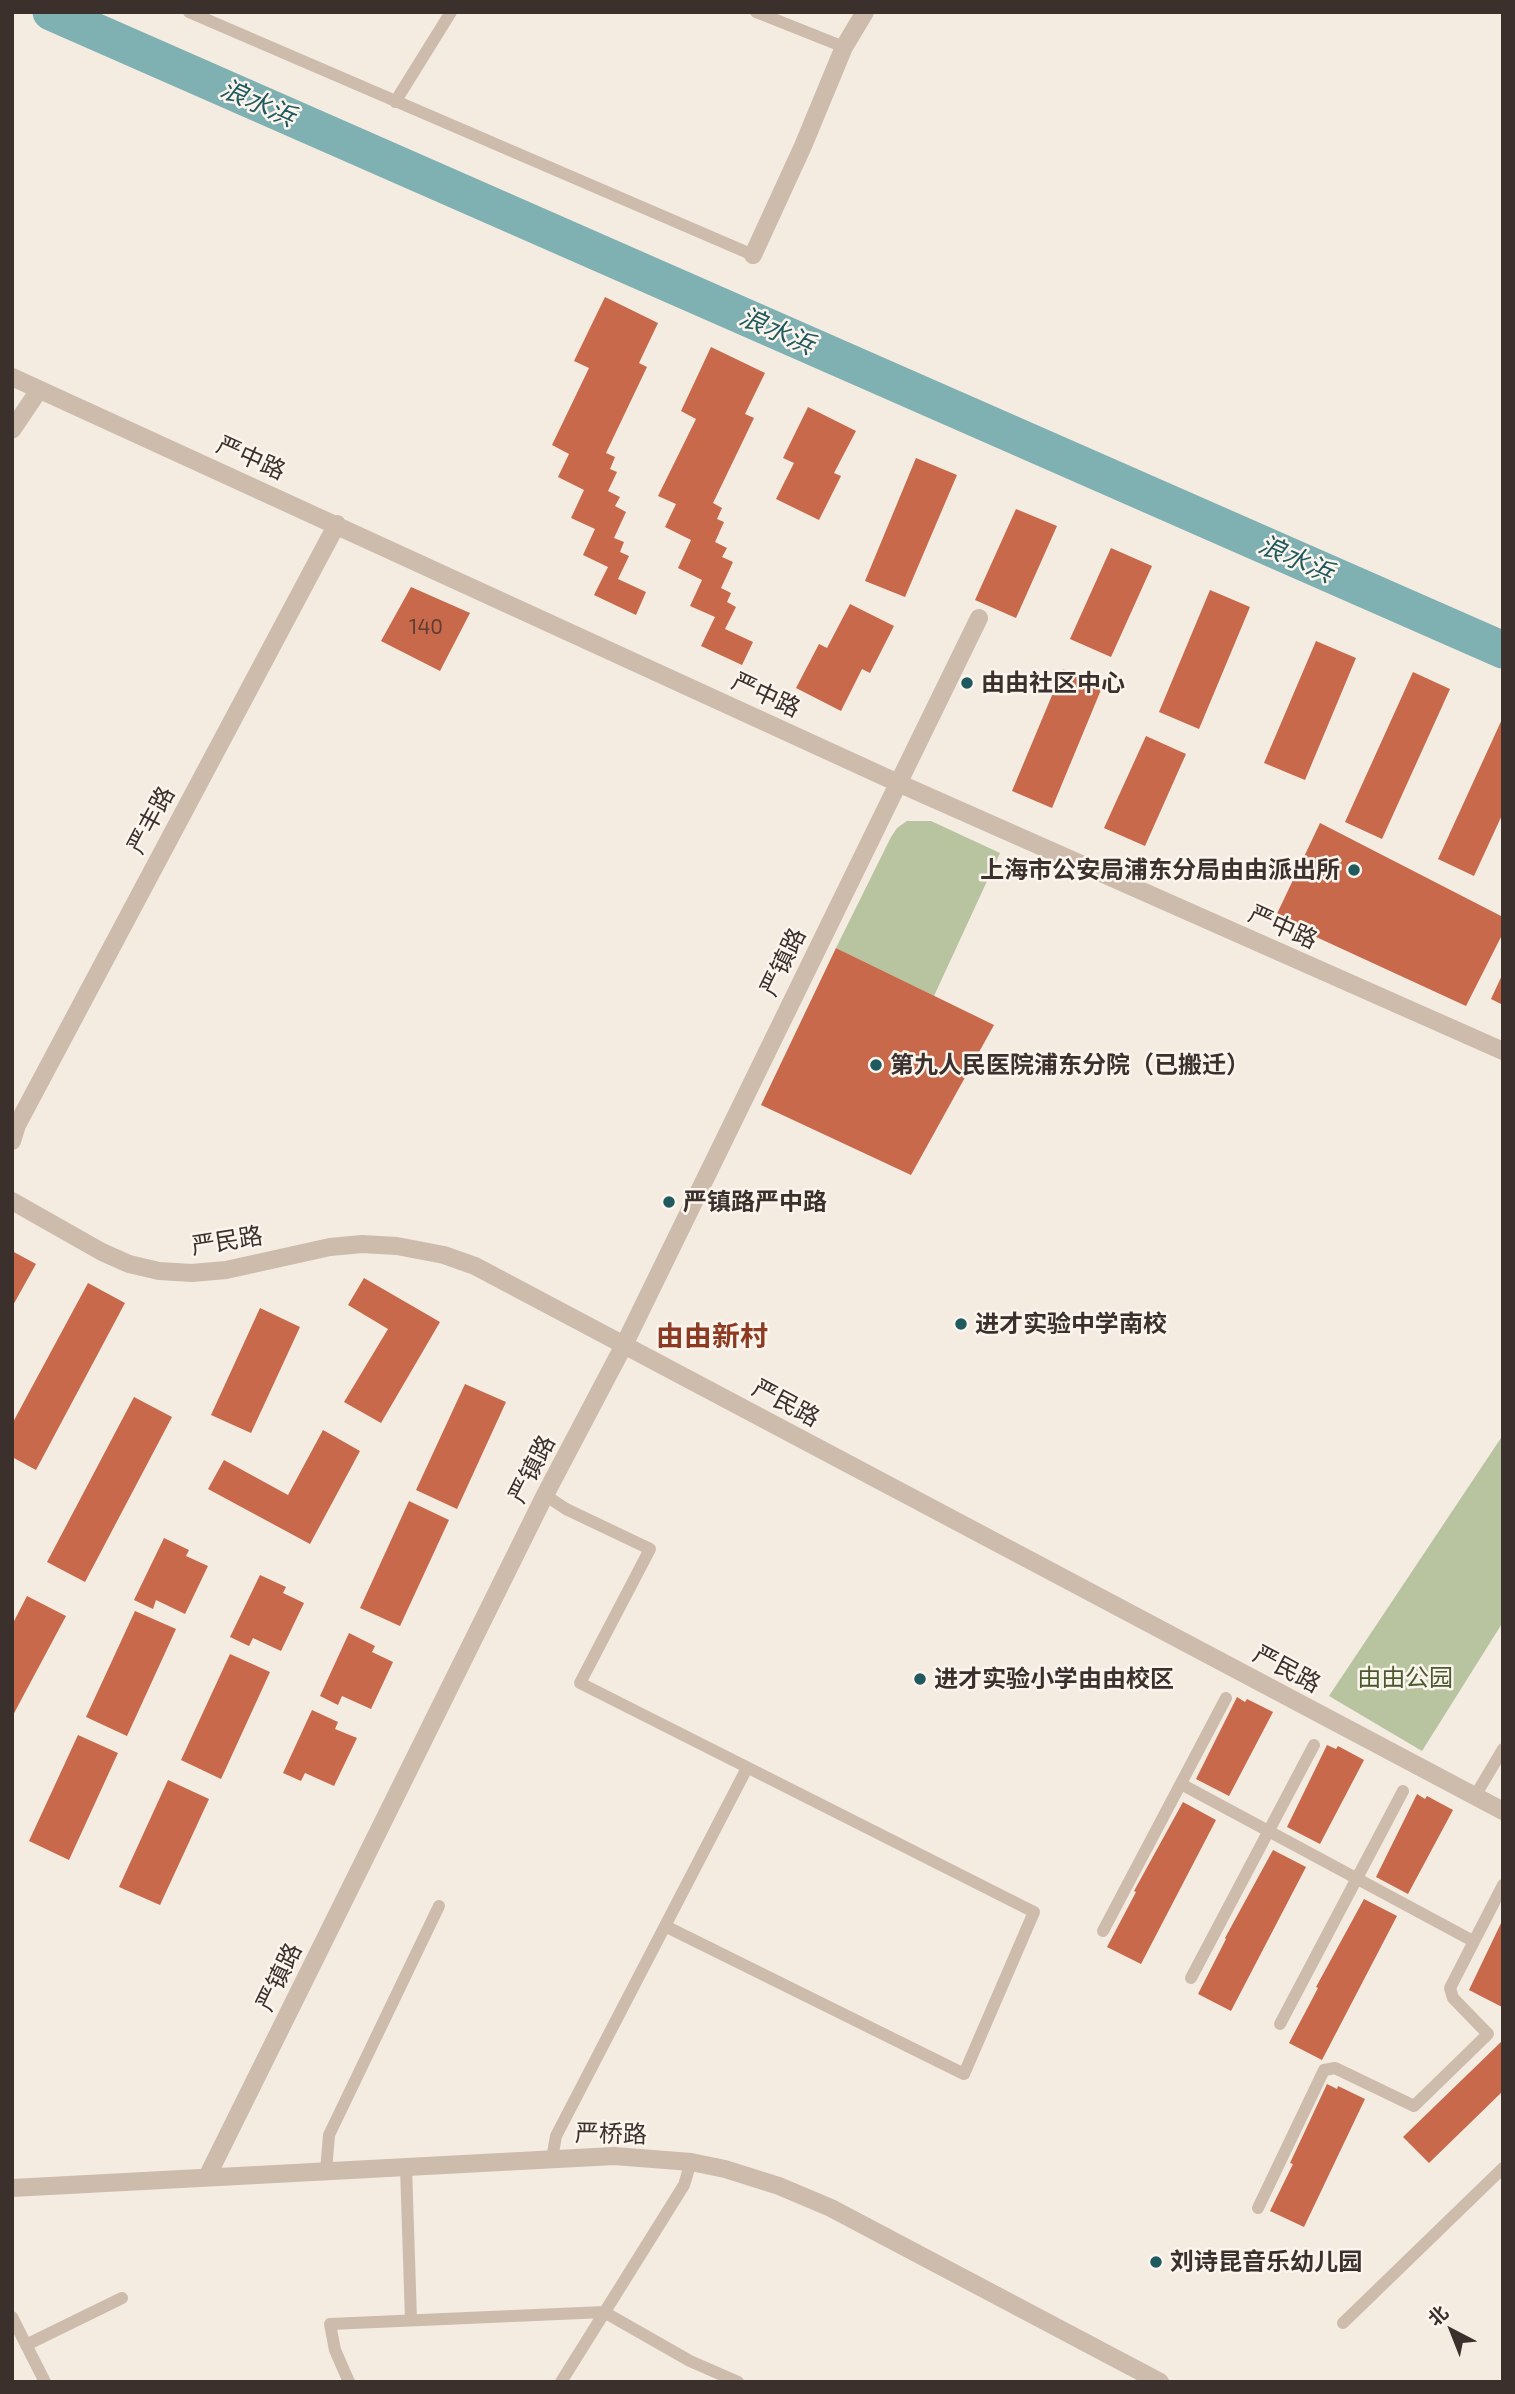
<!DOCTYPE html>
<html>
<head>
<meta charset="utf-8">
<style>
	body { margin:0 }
	#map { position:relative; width:1515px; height:2394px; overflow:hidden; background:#f4ebe1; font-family:"Exo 2","Noto Sans SC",sans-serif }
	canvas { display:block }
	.frame { position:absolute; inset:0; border:14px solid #3b302b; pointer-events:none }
	.north { position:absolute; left:1417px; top:2296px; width:70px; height:70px; -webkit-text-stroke:5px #fbf5ee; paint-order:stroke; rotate:318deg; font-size:19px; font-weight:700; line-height:28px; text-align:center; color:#3b302b }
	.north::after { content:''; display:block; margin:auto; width:24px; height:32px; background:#3b302b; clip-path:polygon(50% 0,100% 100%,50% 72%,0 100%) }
</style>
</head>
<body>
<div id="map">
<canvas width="1515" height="2394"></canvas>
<div class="frame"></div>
<div class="north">北</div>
</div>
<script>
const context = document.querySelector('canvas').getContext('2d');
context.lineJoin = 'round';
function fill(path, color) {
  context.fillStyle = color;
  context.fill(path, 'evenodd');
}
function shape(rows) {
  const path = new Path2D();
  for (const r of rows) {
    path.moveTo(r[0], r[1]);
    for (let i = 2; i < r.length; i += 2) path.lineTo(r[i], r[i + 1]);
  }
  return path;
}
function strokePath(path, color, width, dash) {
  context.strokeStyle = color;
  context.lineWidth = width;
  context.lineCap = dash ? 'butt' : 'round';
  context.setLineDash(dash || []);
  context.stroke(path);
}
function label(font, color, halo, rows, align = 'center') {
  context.font = font + ' "Exo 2","Noto Sans SC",sans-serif';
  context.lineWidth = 5;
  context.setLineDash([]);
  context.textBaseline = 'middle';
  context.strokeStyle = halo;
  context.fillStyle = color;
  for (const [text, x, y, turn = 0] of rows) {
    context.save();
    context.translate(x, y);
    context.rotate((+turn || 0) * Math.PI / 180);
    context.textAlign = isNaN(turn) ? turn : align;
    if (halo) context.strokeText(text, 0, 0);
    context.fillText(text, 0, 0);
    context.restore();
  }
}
fill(shape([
	[907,821,931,821,1000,853,934,996,836,948,891,837,897,828],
	[1503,1435,1503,1622,1422,1751,1329,1696]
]), '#b8c4a0');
strokePath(shape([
	[51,12,1503,650]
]), '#7fb0b2', 37);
fill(shape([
	[605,297,658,323,639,363,647,367,606,453,615,457,610,469,617,472,608,491,620,497,615,506,626,512,614,538,624,542,620,552,629,556,618,579,646,592,636,615,594,595,608,567,583,555,595,529,571,518,584,490,558,477,569,454,552,445,589,368,574,361],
	[711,347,765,373,745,414,754,418,713,503,722,508,717,519,724,522,715,542,727,548,722,557,733,562,721,588,731,593,727,602,736,607,725,629,753,642,742,665,701,646,715,617,690,606,702,580,678,568,691,540,665,527,676,504,658,496,696,419,681,411],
	[808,407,856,431,834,473,841,476,819,520,776,499,794,463,783,458],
	[916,458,957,475,905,597,865,581],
	[1016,509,1057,526,1016,618,975,600],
	[1111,548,1152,566,1111,657,1070,639],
	[411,587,470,613,440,671,381,641],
	[1210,590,1250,607,1199,729,1159,712],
	[850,604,894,626,870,673,862,669,841,711,796,688,819,644,827,648],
	[1316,641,1356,658,1305,780,1264,763],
	[1063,669,1103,685,1052,808,1012,791],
	[1413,672,1450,689,1382,839,1345,822],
	[1503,717,1503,813,1474,876,1438,859],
	[1146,736,1186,754,1145,846,1104,828],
	[1320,823,1503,917,1503,933,1466,1006,1275,918],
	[836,948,994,1025,911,1175,761,1105],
	[1503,973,1503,1005,1491,999],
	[12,1251,36,1264,12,1307],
	[364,1278,440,1322,381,1423,344,1402,388,1329,348,1305],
	[88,1283,125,1303,36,1470,12,1457,12,1424],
	[260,1308,300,1327,251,1433,211,1415],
	[465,1384,506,1402,457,1509,416,1490],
	[134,1397,172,1417,85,1582,47,1562],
	[323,1430,360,1451,310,1544,208,1489,224,1460,288,1495],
	[409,1501,449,1520,400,1626,360,1608],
	[164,1538,189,1550,186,1556,208,1566,185,1614,156,1600,153,1609,134,1600],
	[260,1575,286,1587,283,1593,304,1603,281,1651,253,1638,249,1646,230,1637],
	[27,1596,66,1616,12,1717,12,1625],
	[135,1611,176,1629,127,1736,86,1717],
	[349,1633,375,1646,372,1652,393,1662,371,1709,342,1696,338,1705,320,1696],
	[230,1654,270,1672,221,1779,181,1760],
	[1237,1697,1245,1702,1247,1699,1273,1712,1229,1796,1196,1779],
	[312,1710,338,1722,335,1729,357,1738,334,1786,305,1773,301,1781,283,1773],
	[78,1735,118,1753,69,1860,29,1841],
	[1327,1745,1336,1749,1338,1746,1364,1760,1320,1844,1287,1827],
	[168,1780,209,1799,160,1905,119,1887],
	[1417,1794,1425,1799,1427,1796,1453,1810,1408,1894,1376,1877],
	[1183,1802,1216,1820,1141,1964,1107,1947,1136,1892,1134,1891],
	[1273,1850,1306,1867,1231,2011,1198,1994,1226,1939,1225,1938],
	[1364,1899,1397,1916,1322,2060,1289,2043,1318,1988,1316,1987],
	[1503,1919,1503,2005,1502,2007,1469,1990],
	[1503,2040,1503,2091,1429,2163,1403,2137],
	[1327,2084,1337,2089,1338,2086,1365,2099,1304,2227,1270,2211,1293,2164,1290,2163]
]), '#c8694b');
strokePath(shape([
	[189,12,753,255],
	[756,12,844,47],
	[395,102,451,12],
	[545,1495,566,1509,650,1549,580,1683,1034,1912,964,2074,665,1926],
	[1181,1784,1473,1941],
	[1475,1796,1503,1749],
	[1103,1931,1226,1698],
	[1191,1978,1314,1745],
	[1280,2024,1403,1791],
	[552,2159,556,2136,747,1768],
	[406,2167,411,2320],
	[326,2171,329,2135,439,1906],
	[1258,2208,1324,2070,1335,2068,1414,2106,1488,2034,1453,1998,1450,1988,1503,1885],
	[12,2317,45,2382],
	[1343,2323,1503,2168],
	[26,2345,122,2298],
	[349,2382,335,2350,330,2324,604,2312,690,2361,738,2382],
	[561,2382,684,2185,691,2162]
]), '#cdbbac', 12);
strokePath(shape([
	[753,255,803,146,844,47,865,12],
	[12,377,898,783,1503,1051],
	[12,430,39,390],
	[12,1141,17,1125,337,524],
	[12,1201,102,1252,129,1264,159,1271,192,1273,226,1270,330,1247,362,1244,397,1246,444,1255,475,1266,1503,1811],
	[207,2177,545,1495,624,1345,979,618],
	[12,2188,614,2156,691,2162,725,2169,779,2186,831,2208,1160,2382]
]), '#cdbbac', 18);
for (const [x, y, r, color] of [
	[967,683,7,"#1f5a5e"],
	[1354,870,7,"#1f5a5e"],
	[876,1065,7,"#1f5a5e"],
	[669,1202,7,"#1f5a5e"],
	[961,1324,7,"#1f5a5e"],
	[920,1679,7,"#1f5a5e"],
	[1156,2262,7,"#1f5a5e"]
]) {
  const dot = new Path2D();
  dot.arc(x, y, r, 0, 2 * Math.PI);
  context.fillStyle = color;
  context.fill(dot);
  strokePath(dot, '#fbf5ee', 2.5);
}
label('21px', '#5e3e33', null, [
	["140",426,627]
]);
label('24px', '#3b302b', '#fbf5ee', [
	["严中路",251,458,24],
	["严中路",766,695,25],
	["严丰路",151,820,-62],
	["严中路",1283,927,24],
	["严镇路",783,962,-64],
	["严民路",227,1241,-9],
	["严民路",786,1403,28],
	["严镇路",532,1469,-63],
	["严民路",1287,1669,28],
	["严镇路",279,1977,-64],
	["严桥路",611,2134,1]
]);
label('bold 24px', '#3b302b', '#fbf5ee', [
	["由由社区中心",981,683],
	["上海市公安局浦东分局由由派出所",1340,870,"right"],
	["第九人民医院浦东分院（已搬迁）",890,1065],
	["严镇路严中路",683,1202],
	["进才实验中学南校",975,1324],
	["进才实验小学由由校区",934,1679],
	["刘诗昆音乐幼儿园",1170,2262]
], 'left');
label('24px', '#4a5a2e', '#fbf5ee', [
	["由由公园",1405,1678]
]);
label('italic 26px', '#1f5a5e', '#fbf5ee', [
	["浪水浜",258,103,24],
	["浪水浜",777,331,24],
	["浪水浜",1296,559,24]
]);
label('bold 28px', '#8c3b22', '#fbf5ee', [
	["由由新村",712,1337]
]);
</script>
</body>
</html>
